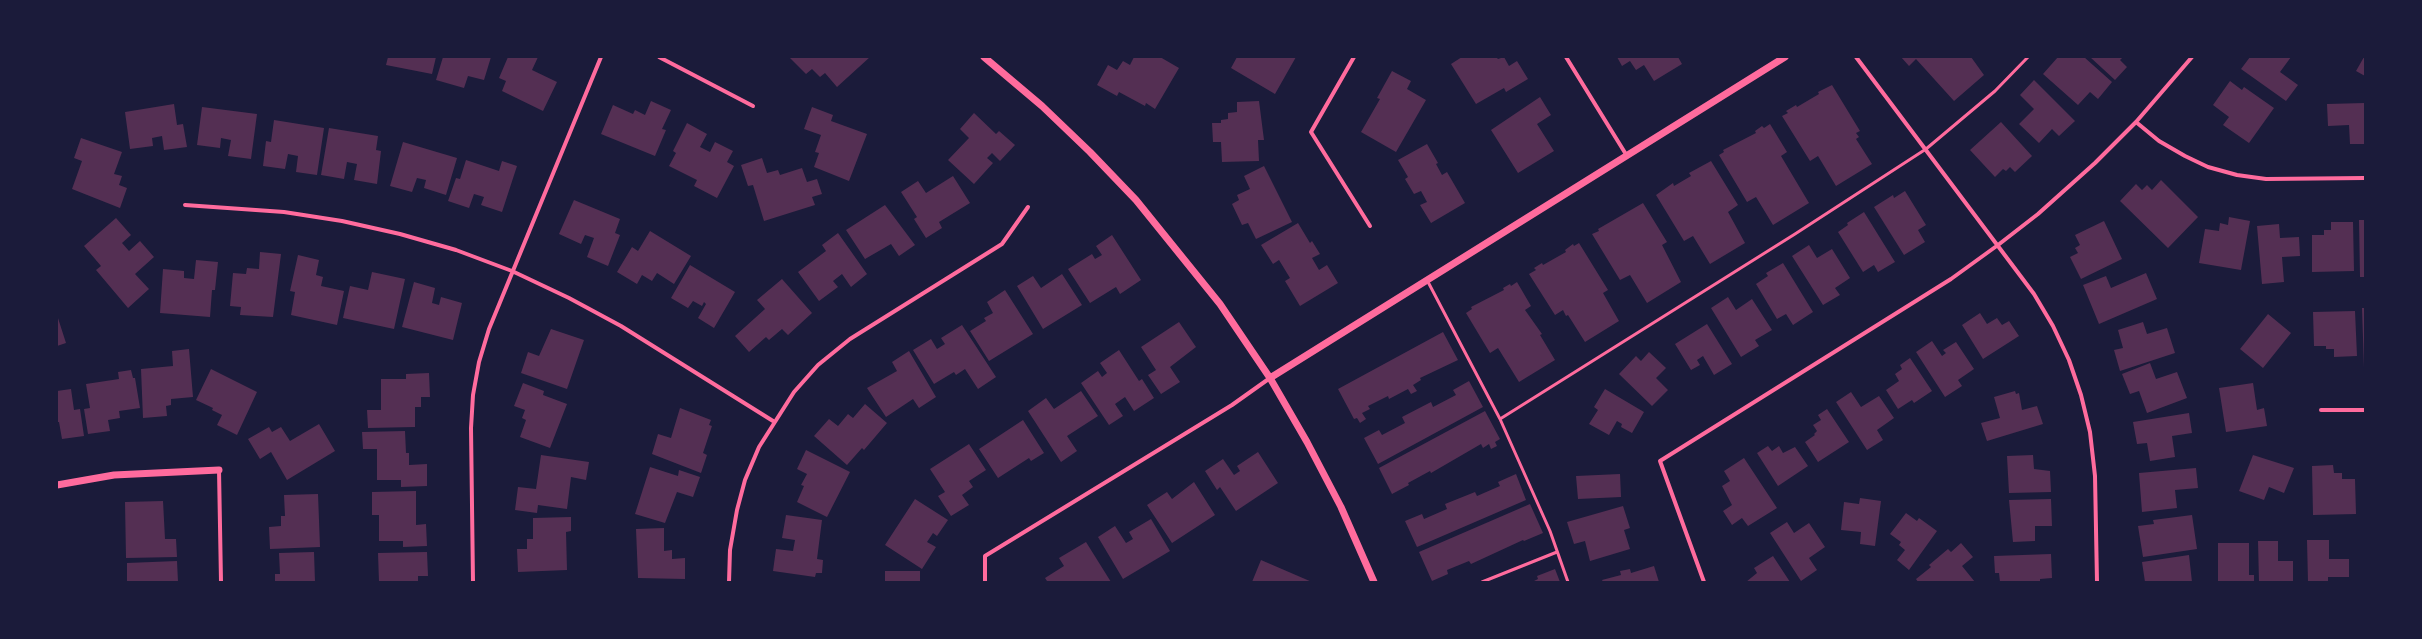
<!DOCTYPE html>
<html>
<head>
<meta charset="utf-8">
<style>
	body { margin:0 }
	#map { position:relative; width:2422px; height:639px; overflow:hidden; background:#1b1b3a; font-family:Lato,sans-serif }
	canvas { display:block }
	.frame { position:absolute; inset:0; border:58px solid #1b1b3a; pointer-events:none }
</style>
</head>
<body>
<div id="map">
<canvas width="2422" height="639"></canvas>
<div class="frame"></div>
</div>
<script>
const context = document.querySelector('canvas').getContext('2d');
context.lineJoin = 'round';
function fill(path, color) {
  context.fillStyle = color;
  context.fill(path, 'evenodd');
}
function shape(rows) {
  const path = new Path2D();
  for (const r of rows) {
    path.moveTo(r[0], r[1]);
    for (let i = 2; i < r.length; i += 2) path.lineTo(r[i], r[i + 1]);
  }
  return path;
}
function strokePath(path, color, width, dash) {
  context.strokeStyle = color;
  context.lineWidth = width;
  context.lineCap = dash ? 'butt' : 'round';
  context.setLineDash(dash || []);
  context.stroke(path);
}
fill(shape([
	[388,57,436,57,432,74,386,65],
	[443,57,491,57,484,80,468,76,464,88,436,80],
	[508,57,538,57,532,70,557,82,543,111,502,91,506,81,499,78],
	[789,57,870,57,837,87,825,73,820,77,812,69,806,74],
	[1134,57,1160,57,1179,68,1155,109,1146,103,1145,106,1119,92,1117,96,1097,85,1108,65,1117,70,1123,61,1130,65],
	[1237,57,1296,57,1275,94,1231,68],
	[1462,57,1496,57,1498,59,1504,57,1509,66,1517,61,1528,79,1506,92,1504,88,1476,104,1451,64],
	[1617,57,1678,57,1682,64,1654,81,1644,65,1636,70,1630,61,1622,66],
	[1901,57,1971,57,1984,75,1954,101,1916,59,1909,66],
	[2058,57,2084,57,2112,82,2098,99,2090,92,2078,105,2043,74],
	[2090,57,2123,57,2120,60,2127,67,2115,80],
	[2250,57,2291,57,2280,72,2298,85,2286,101,2241,69],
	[2364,57,2365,57,2365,76,2356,71],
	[1392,71,1411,81,1407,89,1426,100,1396,152,1361,132,1380,99,1377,98],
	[2034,80,2075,121,2059,136,2052,129,2039,143,2019,124,2034,109,2020,95],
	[2230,81,2242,90,2244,87,2274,108,2249,143,2223,125,2229,117,2213,105],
	[1832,85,1860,131,1856,133,1859,137,1856,139,1872,164,1836,186,1818,156,1810,161,1782,116,1788,113,1786,111,1796,105,1797,107,1819,94,1818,92],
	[1540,97,1551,115,1537,124,1554,151,1518,173,1491,130],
	[651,101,671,110,662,129,666,130,655,156,601,134,613,105,633,114,635,110,645,115],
	[1259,101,1264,140,1258,140,1259,161,1222,162,1221,142,1213,142,1212,123,1221,123,1221,120,1228,119,1228,113,1237,112,1237,102],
	[2365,103,2365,144,2350,144,2349,125,2328,126,2327,104],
	[174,104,177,125,183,124,187,147,164,150,162,136,152,138,153,146,130,149,125,112],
	[202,107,257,114,251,159,228,156,231,140,221,138,220,148,197,145],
	[812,107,833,115,831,121,867,134,849,181,814,167,819,153,815,152,821,135,804,129],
	[974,113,996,134,999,131,1015,145,1000,161,992,153,987,158,993,163,974,184,948,160,969,138,960,129],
	[274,120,324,128,317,175,296,172,298,156,288,154,285,169,263,166,266,141,271,142],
	[2001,122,2032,156,2015,172,2010,167,2006,171,2003,169,1995,177,1970,150],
	[687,123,707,134,700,147,710,152,715,142,733,151,727,162,734,166,717,198,694,186,697,180,669,166,676,153,673,151],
	[1770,124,1787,152,1781,156,1809,203,1773,225,1756,197,1747,202,1719,155,1724,152,1723,150,1756,133,1755,131,1762,126,1764,128],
	[329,128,378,136,376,150,381,151,377,184,354,180,357,164,347,162,344,179,321,175],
	[81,138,122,152,114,174,122,176,119,185,127,188,120,208,72,189,82,161,74,158],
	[403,142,457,158,446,195,424,188,426,180,417,178,412,192,390,186],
	[1427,144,1438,163,1436,164,1442,175,1447,172,1465,203,1431,223,1420,205,1427,202,1421,191,1414,194,1405,179,1408,177,1398,160],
	[762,158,767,173,778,170,780,175,802,168,807,182,817,179,822,194,812,197,815,205,764,221,753,185,748,186,741,165],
	[466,160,499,171,502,161,517,166,502,212,481,205,484,197,474,194,469,208,448,201,456,178,460,179],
	[1711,161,1738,205,1728,212,1745,243,1710,264,1693,236,1684,241,1656,195,1673,183,1674,186,1691,176,1689,173],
	[1264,166,1292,222,1256,239,1248,223,1242,225,1232,204,1239,200,1237,195,1250,189,1244,176],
	[953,176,970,203,939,222,942,228,926,238,914,219,917,217,901,192,918,181,926,193],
	[2161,180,2198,217,2168,248,2120,201,2136,184,2142,190,2147,185,2152,190],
	[1905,191,1926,225,1918,230,1925,242,1904,255,1874,207,1893,195,1894,198],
	[574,200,620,219,615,233,620,235,608,266,587,257,594,238,585,235,581,244,559,234],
	[1643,203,1667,242,1662,245,1681,282,1647,303,1630,275,1620,280,1592,234,1599,231,1598,229],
	[885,205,915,245,899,256,891,244,865,259,846,230],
	[1864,212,1895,262,1878,272,1874,265,1863,272,1838,232,1848,225,1847,223],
	[2229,217,2250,221,2241,270,2199,263,2205,229,2219,231,2220,223,2228,225],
	[116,218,131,235,122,243,129,251,140,241,154,257,135,274,149,289,128,308,96,270,101,266,84,246],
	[2359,220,2365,220,2365,277,2360,277],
	[2104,221,2122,259,2081,279,2070,257,2078,253,2075,248,2080,245,2075,235],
	[2331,222,2353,222,2354,271,2312,272,2312,235,2324,235,2324,230,2331,230],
	[1298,223,1310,243,1312,241,1320,254,1312,258,1319,270,1327,265,1338,283,1300,306,1285,281,1290,278,1279,260,1273,264,1261,245],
	[2279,224,2280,238,2299,237,2300,256,2282,257,2284,282,2262,284,2257,226],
	[650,231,691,256,674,284,657,273,652,281,642,275,637,284,617,272,632,247,638,251],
	[838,233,867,274,851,287,842,274,833,281,838,287,819,301,798,272,826,251,822,245],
	[1112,235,1141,280,1120,294,1116,287,1090,303,1068,269,1092,254,1095,259,1102,255,1096,246],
	[1579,243,1608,290,1603,293,1619,321,1585,342,1568,315,1566,316,1563,310,1555,315,1529,274,1536,270,1534,268,1542,263,1543,265,1566,252,1565,250,1573,244,1574,246],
	[1809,245,1817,258,1832,249,1850,278,1835,288,1840,295,1823,305,1792,256],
	[260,252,281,254,273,317,240,315,241,307,230,306,233,273,246,274,247,268,259,269],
	[298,255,319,260,316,275,323,277,321,286,344,291,337,325,291,315,295,292,290,291],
	[196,260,218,262,215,290,212,290,210,317,160,313,163,269,184,271,184,278,194,279],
	[1783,263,1813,312,1793,325,1786,314,1777,319,1756,284,1768,276,1766,273],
	[690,265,735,292,714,328,698,318,706,304,704,302,702,306,693,301,688,308,671,298],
	[372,272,405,279,394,329,343,318,350,286,368,290],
	[2146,273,2157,299,2099,324,2083,285,2106,276,2111,288],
	[1062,274,1082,305,1043,329,1017,286,1033,276,1041,288],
	[782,279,812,313,788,335,782,329,769,340,766,337,749,352,735,336,765,309,757,300],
	[414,282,435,288,432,303,439,305,441,297,462,303,453,340,402,327],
	[1517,282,1531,306,1525,310,1542,334,1540,335,1555,360,1519,382,1498,348,1490,353,1466,313,1472,309,1471,307,1504,290,1503,288,1510,284,1511,286],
	[1005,290,1033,334,989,361,970,331,986,321,984,318,993,313,987,302],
	[1728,297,1736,310,1752,299,1772,330,1755,340,1759,346,1741,357,1711,308],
	[2362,308,2365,308,2365,368,2364,368],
	[2355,311,2357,356,2334,357,2334,349,2326,349,2326,346,2314,346,2313,312],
	[1980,313,1987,324,1997,318,2002,325,2009,321,2019,336,1983,359,1962,325],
	[2268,314,2291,333,2263,368,2240,349],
	[57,315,66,343,57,346],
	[1179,322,1196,347,1170,367,1180,382,1161,394,1148,375,1156,370,1141,347],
	[2143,322,2147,334,2167,328,2175,353,2120,371,2114,350,2123,348,2118,330],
	[1707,324,1732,364,1714,375,1703,356,1697,360,1700,365,1691,370,1675,344],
	[962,325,996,377,978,389,965,369,956,375,954,372,934,384,913,350,931,339,937,349,945,344,941,338],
	[551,329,584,340,567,389,521,373,528,352,539,356],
	[1443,332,1458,360,1420,378,1421,380,1413,385,1417,391,1411,394,1408,389,1389,399,1388,396,1368,406,1370,409,1362,413,1366,419,1360,423,1357,418,1354,419,1338,389],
	[1932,341,1942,356,1946,353,1943,350,1956,342,1974,369,1958,380,1962,386,1945,397,1916,352],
	[189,349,193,397,171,399,171,405,166,406,167,416,143,418,141,369,173,366,172,351],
	[1119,350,1139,381,1142,379,1154,398,1134,411,1125,397,1115,404,1123,416,1109,425,1081,383,1098,371,1102,377,1107,373,1100,363],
	[909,351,936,397,919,408,913,399,886,417,867,388,897,371,892,362],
	[1649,352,1666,368,1656,378,1668,390,1652,406,1619,374,1636,356,1641,361],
	[1910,358,1932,391,1914,403,1912,400,1898,409,1886,390,1899,381,1895,374,1902,369,1900,365],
	[2150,363,2156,379,2177,372,2187,398,2147,413,2139,391,2130,394,2122,374],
	[211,369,257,392,237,435,217,425,222,415,212,410,213,408,196,400],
	[131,370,133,378,135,378,140,408,119,411,120,418,108,420,110,431,88,434,84,409,90,408,86,384,119,379,118,372],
	[429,373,430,397,421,397,421,407,415,407,415,427,368,428,367,410,381,410,381,379,406,379,406,374],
	[1469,381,1483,407,1378,464,1364,438,1379,430,1382,435,1405,423,1402,417,1431,402,1433,407,1456,395,1453,390],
	[523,383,544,391,543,395,567,404,550,448,520,437,526,420,522,418,525,410,514,406],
	[2253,383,2257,410,2264,408,2267,426,2226,432,2219,388],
	[71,389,74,410,80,409,84,436,62,439,59,422,57,422,57,391],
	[1605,389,1644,412,1632,433,1621,427,1622,424,1617,421,1609,435,1589,424,1598,410,1594,407],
	[1081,391,1098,416,1067,436,1077,451,1061,462,1028,411,1046,398,1054,409],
	[2015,391,2016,394,2019,393,2022,410,2037,406,2043,424,1987,441,1981,423,2000,418,1994,397],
	[1851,392,1861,407,1879,396,1894,418,1877,430,1883,440,1867,450,1836,402],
	[865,404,887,423,864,450,862,448,847,465,814,436,829,419,838,426,848,414,853,418],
	[680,408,711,420,709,425,712,426,703,453,707,455,701,473,652,454,658,434,671,438],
	[1827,409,1849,442,1818,462,1805,442,1815,435,1814,434,1817,431,1813,425,1821,420,1818,415],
	[1485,411,1500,439,1495,442,1497,446,1491,449,1489,444,1483,448,1481,444,1431,473,1430,471,1408,483,1409,485,1392,494,1379,468],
	[2189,413,2192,433,2172,436,2175,457,2150,461,2147,443,2137,444,2133,422],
	[1023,420,1044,453,1031,461,1029,458,998,478,979,449],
	[319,424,335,451,287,480,271,452,260,459,248,439,269,427,272,432,281,427,290,441],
	[405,431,406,453,409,453,409,465,427,464,427,486,401,487,401,480,377,480,377,449,363,449,362,432],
	[969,444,986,470,969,481,973,487,962,495,969,505,951,516,938,496,945,492,930,469],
	[1768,446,1772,451,1779,446,1783,453,1795,447,1808,466,1778,486,1757,453],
	[806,450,850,472,827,517,797,502,804,486,801,485,807,474,797,469],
	[1258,452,1278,483,1236,511,1220,487,1217,490,1205,471,1223,459,1234,475,1240,471,1237,466],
	[541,455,589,462,586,480,571,477,567,509,538,505,537,513,515,510,518,487,536,489],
	[2033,455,2034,469,2050,471,2051,492,2009,493,2007,456],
	[2253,455,2294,468,2284,493,2269,487,2264,500,2239,491],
	[1744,458,1777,508,1748,526,1742,518,1732,525,1723,511,1732,505,1722,486,1730,481,1724,471],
	[2333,465,2334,473,2342,473,2342,479,2355,479,2356,514,2313,515,2312,466],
	[650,467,678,476,679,470,700,477,693,497,677,492,665,523,635,514],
	[2196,468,2198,488,2175,490,2177,508,2142,512,2139,473],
	[1516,474,1526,500,1417,547,1405,521,1422,514,1424,519,1447,509,1445,504,1475,492,1477,496,1500,486,1498,482],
	[1620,474,1621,497,1578,499,1576,476],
	[1194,482,1215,515,1172,543,1147,505,1167,492,1172,499],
	[416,491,416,525,426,524,427,546,403,547,403,541,379,541,379,515,372,515,372,492],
	[318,494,320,547,270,549,269,527,281,526,281,516,285,516,284,495],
	[1860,498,1881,501,1875,546,1860,544,1861,532,1841,530,1844,502,1859,504],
	[915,499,948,520,937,536,933,533,927,542,936,547,922,569,885,545],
	[2051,499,2052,526,2035,526,2035,541,2013,542,2009,500],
	[163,501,165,539,176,539,177,557,126,558,125,502],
	[1530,504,1543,533,1524,541,1523,540,1471,564,1469,561,1447,570,1448,574,1432,581,1419,552],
	[1623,506,1630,528,1624,530,1630,549,1590,561,1585,541,1574,544,1567,522],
	[1906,513,1917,521,1919,518,1937,531,1909,570,1897,560,1905,550,1899,545,1901,542,1890,534],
	[786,515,822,520,817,559,823,560,822,573,816,573,815,577,773,571,776,549,793,551,795,540,782,538],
	[2192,515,2197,549,2143,557,2138,526,2154,524,2153,520],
	[571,517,571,531,566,532,567,570,518,572,517,549,527,549,527,539,533,539,533,518],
	[1151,519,1170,551,1123,579,1098,537,1115,526,1126,543,1133,539,1129,532],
	[1787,522,1794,533,1809,523,1825,547,1809,558,1817,570,1801,581,1770,533],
	[664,528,664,551,672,550,672,559,685,558,685,579,638,578,636,529],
	[2307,540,2329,540,2329,559,2349,559,2349,577,2328,577,2328,582,2308,582],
	[2258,541,2278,541,2278,561,2293,561,2293,582,2259,582],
	[1086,542,1111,582,1045,582,1047,581,1045,578,1064,566,1059,558],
	[1961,543,1973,557,1962,566,1975,582,1918,582,1916,579,1931,567,1929,565,1948,549,1951,552],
	[2218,543,2249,543,2249,575,2254,575,2254,582,2218,582],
	[314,552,315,582,275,582,275,574,280,574,279,553],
	[427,552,428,576,418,576,418,582,379,582,378,553],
	[2051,554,2052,578,2040,579,2040,582,2000,582,1999,573,1995,573,1994,556],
	[2189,555,2192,582,2145,582,2142,562],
	[1773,556,1790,582,1746,582,1757,573,1754,568],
	[1261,560,1312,582,1252,582],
	[177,561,178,582,127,582,127,563],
	[1654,566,1659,582,1603,582,1602,580,1621,575,1620,571,1630,569,1631,573],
	[1555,569,1560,582,1532,582,1538,579,1537,576],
	[885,571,920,571,920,582,885,582]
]), '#542f53');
strokePath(shape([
	[1427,280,1500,419,1550,531,1568,582],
	[1500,419,1795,234,1926,149,1995,91,2028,57],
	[1482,582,1557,552]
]), '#ff6b9d', 3);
strokePath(shape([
	[659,57,753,106],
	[1354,57,1311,132,1370,226],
	[1566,57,1627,156],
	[1856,57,2034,294,2053,326,2069,360,2081,395,2090,432,2095,476,2097,582],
	[2136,122,2159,141,2185,156,2208,167,2237,175,2266,179,2365,178],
	[185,205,284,212,342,221,400,234,456,250,512,271,569,298,621,326,773,421],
	[2321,410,2365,410],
	[219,470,221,582],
	[473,582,471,428,473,395,479,362,489,329,601,57],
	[729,582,730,550,737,510,745,480,759,447,794,392,818,365,850,339,1002,244,1028,207],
	[985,582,985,556,1232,405,1270,378],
	[1704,582,1660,461,1951,279,1998,245,2038,214,2095,163,2136,122,2192,57]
]), '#ff6b9d', 4);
strokePath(shape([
	[984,57,1042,106,1090,152,1136,200,1220,304,1270,378,1307,442,1341,507,1374,582],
	[1270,378,1785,57],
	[57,485,114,475,219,470]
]), '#ff6b9d', 7);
</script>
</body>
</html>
